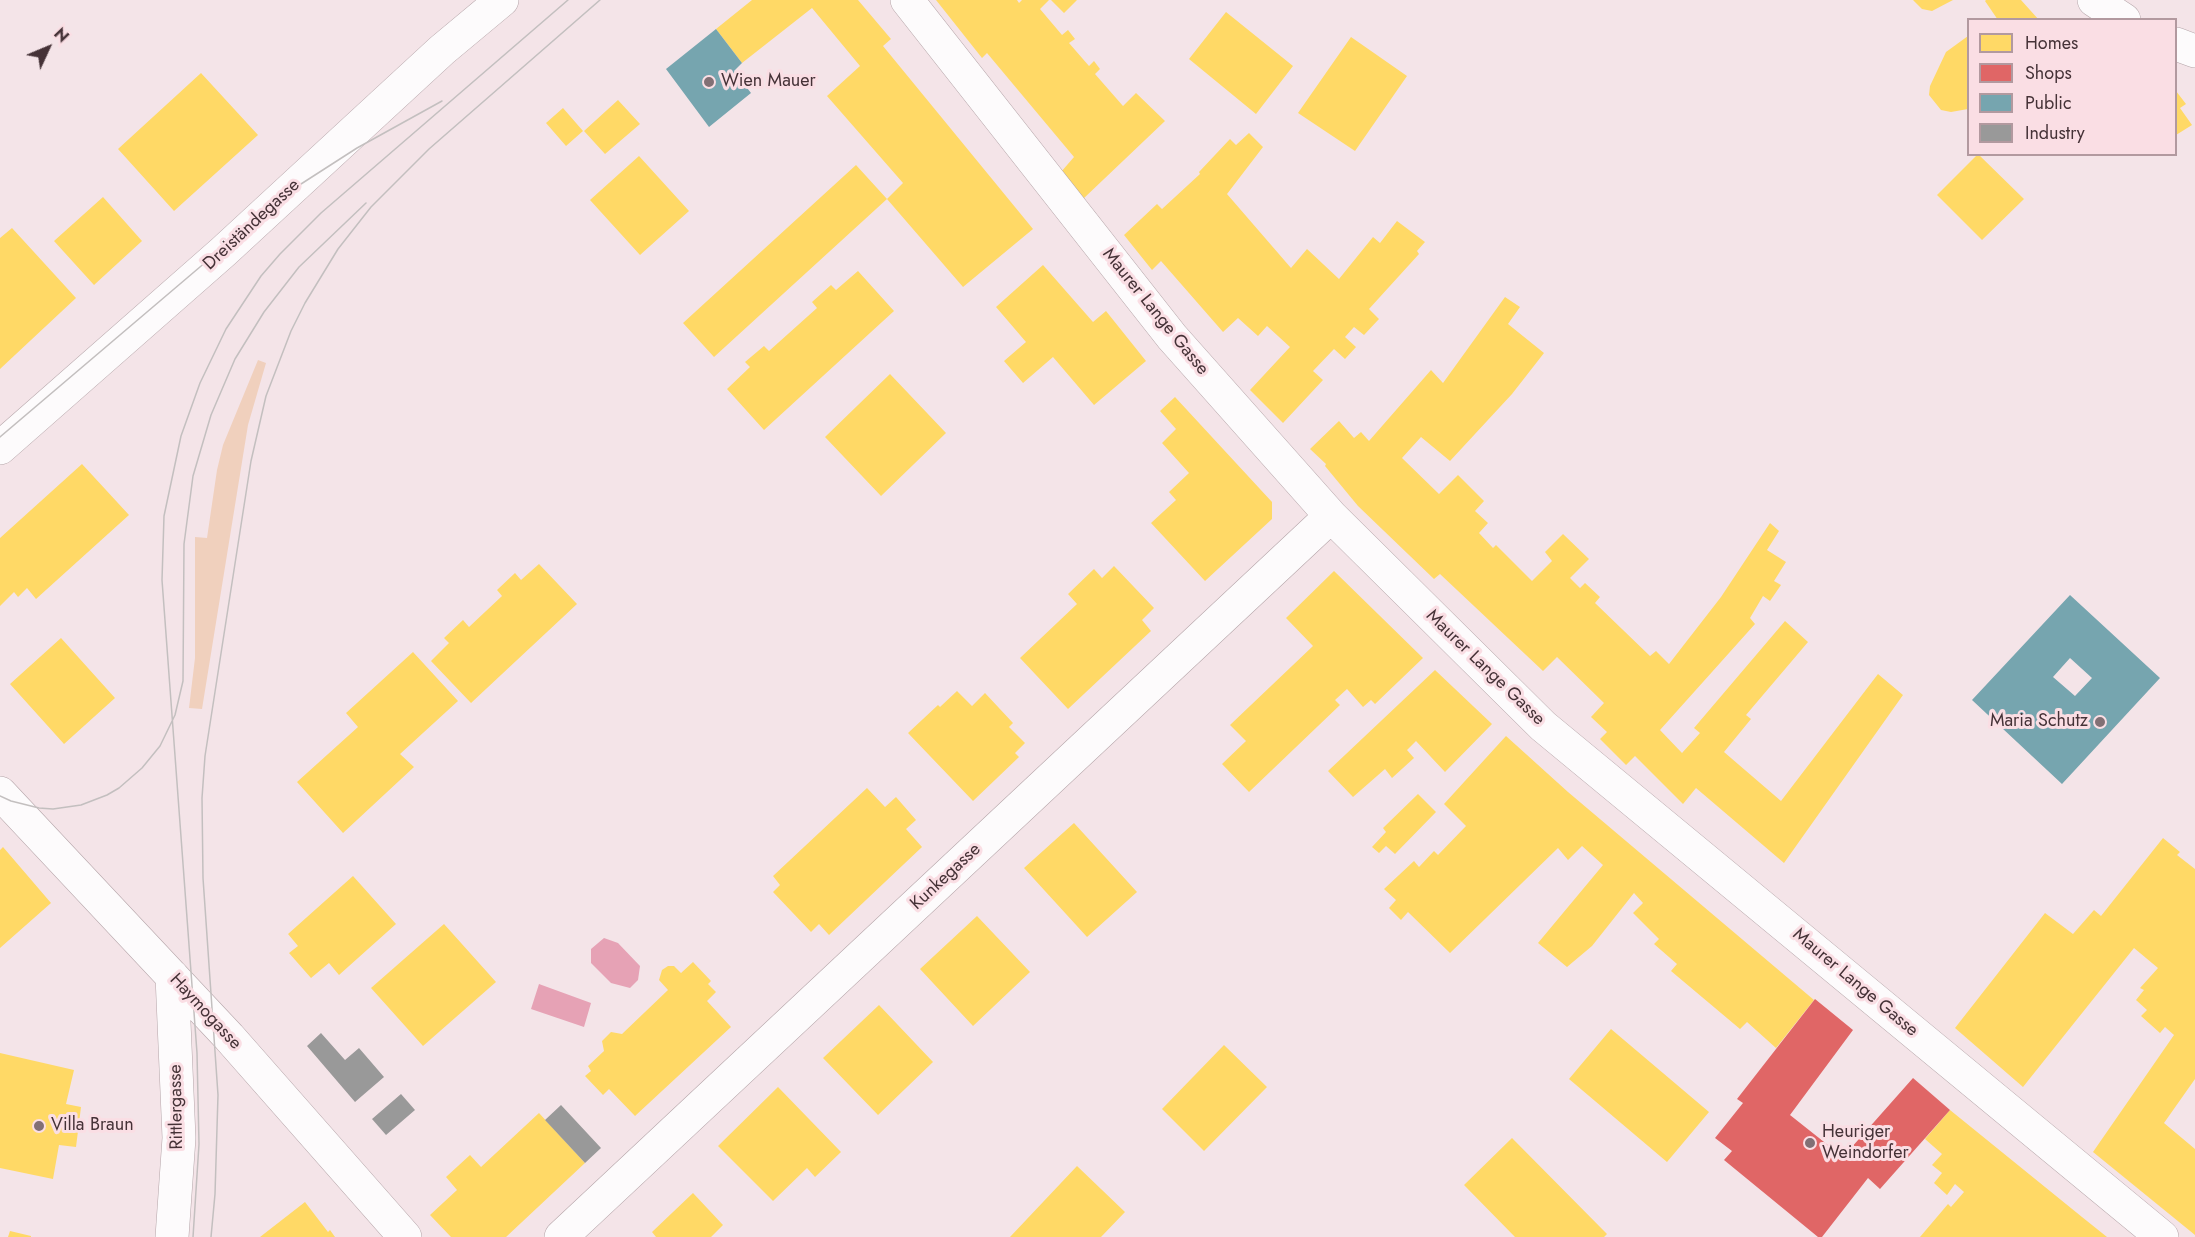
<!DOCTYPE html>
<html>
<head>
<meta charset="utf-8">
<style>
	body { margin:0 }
	#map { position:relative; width:2195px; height:1237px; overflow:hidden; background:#f4e4e8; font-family:Jost,sans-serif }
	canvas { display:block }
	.legend { position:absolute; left:1967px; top:18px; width:210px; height:138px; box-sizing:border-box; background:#fadee4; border:2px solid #b2999f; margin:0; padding:8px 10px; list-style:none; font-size:18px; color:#453237 }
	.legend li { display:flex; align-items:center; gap:12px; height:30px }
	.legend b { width:30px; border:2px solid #b2999f }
	.north { position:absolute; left:18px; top:18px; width:60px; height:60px; -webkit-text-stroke:4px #fadee4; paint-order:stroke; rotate:46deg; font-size:16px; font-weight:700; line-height:24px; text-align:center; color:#453237 }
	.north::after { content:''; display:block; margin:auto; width:21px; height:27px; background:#453237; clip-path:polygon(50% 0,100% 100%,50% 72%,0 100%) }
</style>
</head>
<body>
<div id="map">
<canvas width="2195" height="1237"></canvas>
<ul class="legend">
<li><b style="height:16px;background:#ffd966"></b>Homes</li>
<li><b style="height:16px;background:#e06666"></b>Shops</li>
<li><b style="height:16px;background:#76a5af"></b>Public</li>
<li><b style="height:16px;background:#999"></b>Industry</li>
</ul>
<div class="north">N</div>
</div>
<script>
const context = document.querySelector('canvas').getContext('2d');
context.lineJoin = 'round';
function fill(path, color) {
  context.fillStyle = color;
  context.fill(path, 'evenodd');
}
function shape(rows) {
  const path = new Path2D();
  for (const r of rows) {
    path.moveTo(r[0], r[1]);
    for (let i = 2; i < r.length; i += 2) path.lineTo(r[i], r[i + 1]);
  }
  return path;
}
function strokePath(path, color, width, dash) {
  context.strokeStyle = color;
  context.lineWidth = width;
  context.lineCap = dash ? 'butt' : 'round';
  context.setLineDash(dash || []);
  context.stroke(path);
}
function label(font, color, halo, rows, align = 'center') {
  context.font = font + ' Jost,sans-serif';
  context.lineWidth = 6;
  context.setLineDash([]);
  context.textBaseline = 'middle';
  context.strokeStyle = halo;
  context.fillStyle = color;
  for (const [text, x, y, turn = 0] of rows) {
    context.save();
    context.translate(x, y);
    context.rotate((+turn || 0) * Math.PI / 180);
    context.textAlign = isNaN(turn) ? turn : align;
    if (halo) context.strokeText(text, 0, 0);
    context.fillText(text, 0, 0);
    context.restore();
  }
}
fill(shape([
	[258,360,266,363,248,425,202,709,189,708,195,658,195,537,207,538,217,470,223,445]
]), '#f0d0bd');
fill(shape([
	[604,938,618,943,640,966,638,980,630,988,611,983,591,963,591,949],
	[539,984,591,1003,584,1027,531,1009]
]), '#e6a2b5');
fill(shape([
	[752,0,858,0,891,39,883,46,1033,229,963,287,887,199,903,183,827,96,860,66,812,8,742,63,716,29],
	[936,0,1017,0,1019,3,1022,0,1049,0,1040,9,1062,35,1068,30,1075,39,1069,43,1089,66,1094,61,1100,69,1095,74,1123,106,1136,93,1165,121,1083,199,1061,172,1074,157,987,53,982,58],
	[1051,0,1077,0,1064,13],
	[1913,0,1953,0,1932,11,1922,9],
	[1986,0,2021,0,2039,20,1998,20,1985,1],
	[1226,12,1293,66,1256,114,1189,59],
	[1968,36,1968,109,1951,112,1941,110,1929,95,1930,86,1946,52],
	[1351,37,1407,76,1355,151,1298,113],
	[201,73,258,135,174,211,118,149],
	[2176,91,2186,104,2180,108,2192,125,2176,135],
	[618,100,640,124,605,154,584,131],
	[563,108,583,131,566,146,546,123],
	[1249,133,1263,147,1227,194,1291,268,1307,249,1339,279,1373,237,1380,243,1397,221,1425,242,1417,251,1419,254,1369,309,1379,319,1364,335,1354,327,1345,337,1356,347,1345,359,1334,349,1313,371,1323,380,1283,423,1250,390,1290,347,1267,326,1258,336,1238,318,1223,332,1161,261,1152,270,1124,235,1157,204,1162,209,1200,174,1199,172,1230,139,1236,145],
	[1978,154,2024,199,1982,240,1937,195],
	[639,156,689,211,640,255,590,200],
	[856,165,887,199,714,357,683,323],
	[103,197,142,241,94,285,54,241],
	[12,228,76,298,0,369,0,238],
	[1043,265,1093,322,1106,311,1146,361,1094,405,1053,357,1023,383,1004,361,1026,342,996,307],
	[858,271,894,311,764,430,727,389,750,367,745,362,764,346,769,351,817,308,812,302,831,285,836,290],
	[1505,297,1520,307,1508,324,1544,353,1512,394,1450,461,1421,437,1402,458,1439,494,1458,475,1484,501,1475,511,1488,523,1479,533,1493,548,1496,545,1532,581,1552,561,1545,552,1563,534,1589,559,1570,578,1580,588,1585,583,1600,597,1595,603,1650,656,1656,651,1669,664,1721,597,1770,523,1779,531,1767,550,1786,562,1774,581,1781,585,1770,601,1763,596,1750,618,1755,624,1660,730,1682,753,1700,733,1694,728,1785,621,1808,642,1746,715,1751,719,1724,752,1781,801,1878,674,1903,695,1784,863,1696,788,1683,804,1635,756,1626,765,1600,739,1607,732,1591,717,1604,703,1557,657,1543,671,1440,574,1434,579,1358,506,1325,466,1326,464,1310,449,1339,421,1354,438,1361,432,1369,441,1431,370,1443,383],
	[890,374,946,433,881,496,825,437],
	[1175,397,1272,502,1272,519,1205,581,1151,523,1176,500,1169,492,1189,473,1162,443,1176,429,1160,411],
	[82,464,129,515,36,599,27,588,18,597,14,592,0,606,0,538],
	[539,564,577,604,471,703,431,661,449,643,444,638,463,620,469,627,502,596,497,590,515,573,521,580],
	[1114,566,1154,608,1142,620,1151,631,1068,709,1020,658,1077,604,1068,594,1094,569,1102,578],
	[1334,571,1423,658,1375,704,1371,700,1363,707,1347,689,1335,700,1340,705,1249,792,1222,764,1246,741,1230,725,1313,646,1286,618],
	[61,638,115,698,64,744,10,684],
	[413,652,458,701,400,754,414,767,343,833,297,782,358,727,346,713],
	[1435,670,1492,724,1445,772,1416,741,1407,750,1414,758,1392,778,1385,769,1353,797,1328,771],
	[957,691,972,706,985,693,1013,723,1009,727,1025,743,1015,753,1019,757,973,801,908,733,938,705,940,707],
	[1506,736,1568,792,1814,1000,1776,1048,1747,1022,1740,1029,1671,971,1677,964,1654,944,1659,939,1633,913,1643,903,1634,893,1592,946,1567,967,1538,943,1603,865,1582,846,1568,860,1558,848,1450,953,1408,912,1401,920,1389,908,1396,900,1384,889,1414,861,1419,867,1434,851,1438,855,1466,826,1444,804],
	[867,788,885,807,896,797,916,820,906,829,922,847,829,935,819,924,811,932,773,892,780,885,773,876],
	[1418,794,1436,812,1395,854,1386,846,1379,853,1372,847,1386,832,1383,828],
	[1074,823,1137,892,1087,937,1024,868],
	[2163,838,2180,852,2177,855,2195,869,2195,1079,2164,1123,2195,1149,2195,1235,2093,1152,2174,1035,2165,1027,2160,1033,2141,1016,2147,1010,2136,1000,2144,990,2140,988,2158,968,2134,948,2023,1087,1955,1028,2045,913,2073,934,2094,910,2101,916],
	[3,847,51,903,0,948,0,850],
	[353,876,396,924,339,975,329,963,311,978,289,953,298,946,288,934],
	[977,916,1030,972,973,1026,920,969],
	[444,924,496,982,423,1046,371,988],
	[693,962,711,981,708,984,716,992,707,1001,731,1027,635,1116,609,1089,603,1095,585,1076,591,1071,588,1066,604,1051,602,1041,611,1032,622,1034,668,990,659,980,662,970,668,966,674,966,681,973],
	[879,1005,933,1062,878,1115,823,1058],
	[1611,1029,1709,1112,1667,1162,1569,1079],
	[1224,1045,1267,1087,1204,1151,1162,1109],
	[0,1053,74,1070,66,1104,81,1107,76,1147,59,1145,53,1179,0,1168],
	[778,1087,841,1152,815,1177,807,1168,773,1201,718,1146],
	[1950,1110,2082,1217,2107,1237,1920,1237,1948,1204,1951,1207,1964,1192,1955,1184,1947,1195,1934,1183,1942,1173,1932,1165,1942,1154,1925,1139],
	[539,1113,585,1163,506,1237,451,1237,430,1215,457,1190,446,1177,470,1155,481,1167],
	[1512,1138,1607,1234,1604,1237,1515,1237,1464,1185],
	[1077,1166,1125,1212,1101,1237,1010,1237],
	[693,1193,723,1225,711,1237,656,1237,652,1232],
	[305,1202,328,1232,330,1230,335,1237,260,1237],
	[10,1231,31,1236,31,1237,8,1237]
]), '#ffd966');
fill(shape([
	[1815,999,1853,1030,1790,1115,1843,1157,1913,1078,1950,1110,1880,1189,1868,1178,1822,1237,1818,1237,1724,1160,1732,1151,1715,1138,1743,1103,1737,1099]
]), '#e06666');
fill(shape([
	[716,29,742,63,734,71,751,93,709,127,666,69],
	[2070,595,2160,678,2062,784,1972,700],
	[2070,658,2092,678,2075,696,2053,677]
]), '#76a5af');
fill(shape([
	[321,1033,345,1060,359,1048,384,1077,355,1102,307,1046],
	[401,1094,415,1110,386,1135,372,1119],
	[561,1105,601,1148,585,1163,545,1120]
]), '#999');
const minor = shape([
	[907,0,1172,337,1331,516,1543,726,2162,1237],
	[2094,0,2124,20],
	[2176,44,2195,51],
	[0,793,229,1037,405,1237],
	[172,1237,179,1138,172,976],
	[561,1237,1331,516]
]);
const tertiary = shape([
	[0,448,223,252,442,50,502,0]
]);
strokePath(minor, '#b4a4a8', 34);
strokePath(tertiary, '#b4a4a8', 34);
strokePath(minor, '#fdfbfc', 33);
strokePath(tertiary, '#fdfbfc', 33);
strokePath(shape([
	[0,437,287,193,357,148,442,101],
	[0,796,11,801,39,808,53,809,81,805,107,795,119,788,142,768,160,746,175,715,183,681,184,544,193,476,211,415,235,359,264,312,299,267,366,203],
	[193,1237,199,1144,197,1053,162,580,164,516,181,436,200,383,226,329,261,276,280,254,321,213,568,0],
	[211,1237,215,1194,218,1095,203,878,202,798,205,756,251,461,266,396,291,331,305,303,338,249,371,207,429,149,600,0]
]), '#c3bfbf', 1.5);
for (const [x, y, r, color] of [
	[709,82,6,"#827075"],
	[2100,722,6,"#827075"],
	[39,1126,6,"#827075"],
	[1810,1143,6,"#827075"]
]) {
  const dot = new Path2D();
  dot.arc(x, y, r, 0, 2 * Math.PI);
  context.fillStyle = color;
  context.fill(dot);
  strokePath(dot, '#fadee4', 2);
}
label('18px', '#453237', '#fadee4', [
	["Wien Mauer",721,82],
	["Maria Schutz",2088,722,"right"],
	["Villa Braun",51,1126],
	["Heuriger",1822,1133],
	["Weindorfer",1822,1154]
], 'left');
label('18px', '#453237', '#fadee4', [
	["Dreiständegasse",252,225,-43],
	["Maurer Lange Gasse",1155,312,51],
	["Maurer Lange Gasse",1485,668,44],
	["Kunkegasse",946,877,-43],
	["Maurer Lange Gasse",1855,983,40],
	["Haymogasse",205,1012,47],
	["Rittlergasse",177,1107,-91]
]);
</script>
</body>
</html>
